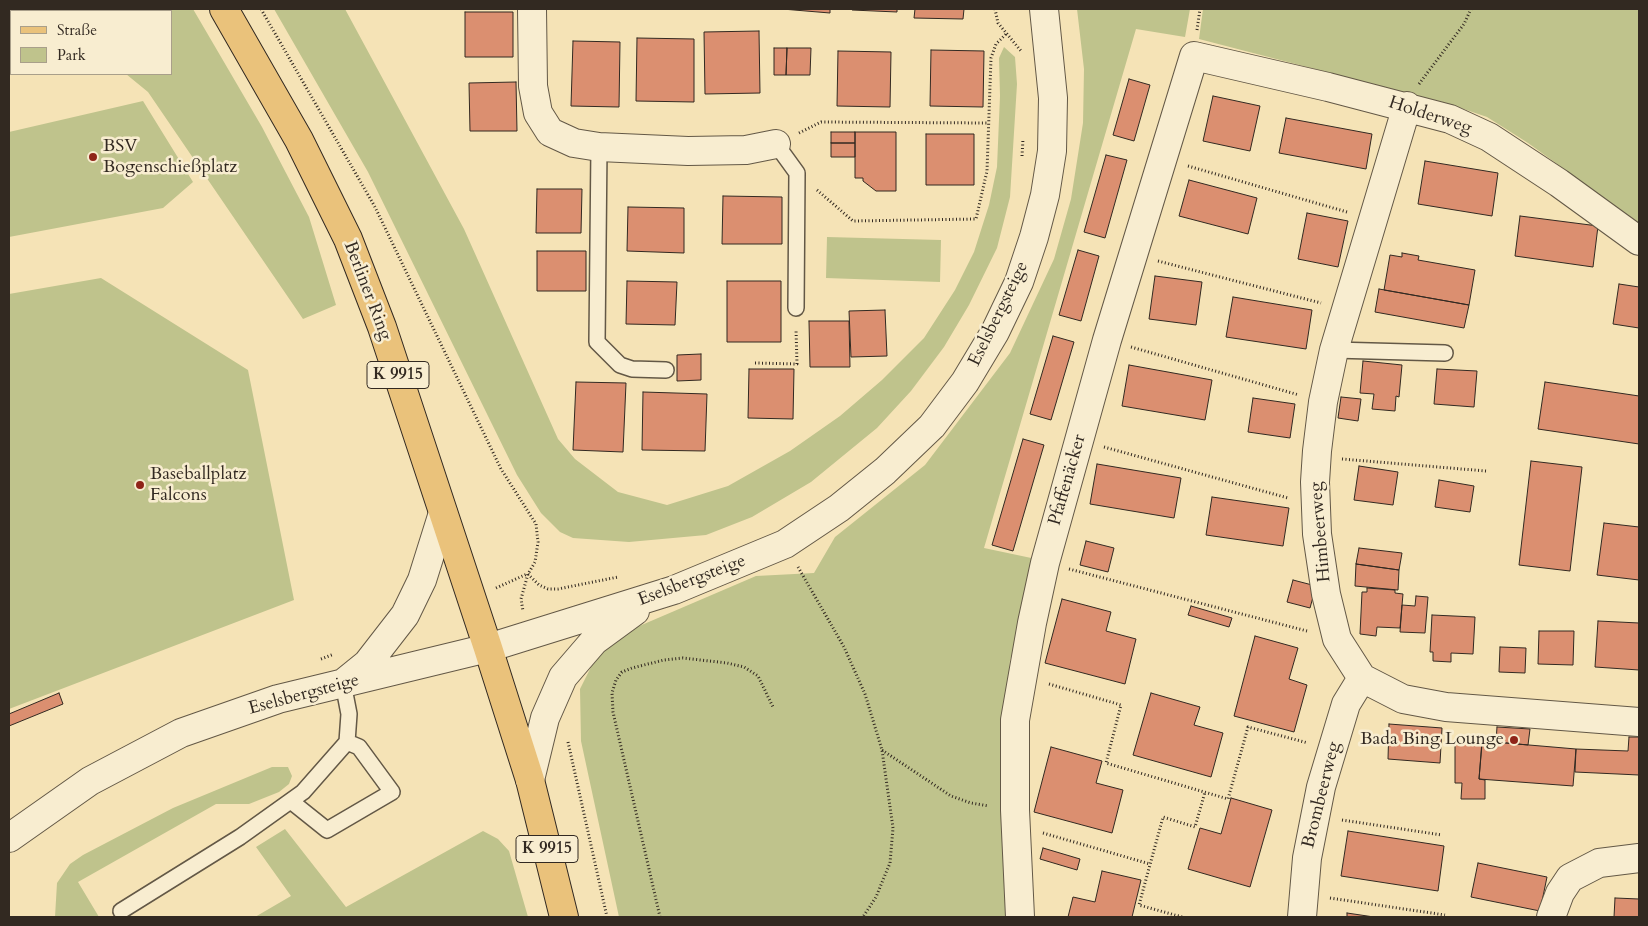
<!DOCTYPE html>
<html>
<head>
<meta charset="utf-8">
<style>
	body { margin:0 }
	#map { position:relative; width:1648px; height:926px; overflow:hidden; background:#f5e3b6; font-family:Cardo,serif }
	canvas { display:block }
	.frame { position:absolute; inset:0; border:10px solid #322921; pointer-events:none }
	.legend { position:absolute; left:10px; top:10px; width:162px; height:65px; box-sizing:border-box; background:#f8edd0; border:1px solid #a99f8a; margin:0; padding:6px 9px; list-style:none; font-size:15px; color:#322921 }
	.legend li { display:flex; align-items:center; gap:10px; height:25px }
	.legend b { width:25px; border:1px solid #a99f8a }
</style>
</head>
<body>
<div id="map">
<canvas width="1648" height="926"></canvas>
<div class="frame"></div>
<ul class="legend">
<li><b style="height:6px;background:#eac27b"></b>Straße</li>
<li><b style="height:14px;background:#bfc38c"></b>Park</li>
</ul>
</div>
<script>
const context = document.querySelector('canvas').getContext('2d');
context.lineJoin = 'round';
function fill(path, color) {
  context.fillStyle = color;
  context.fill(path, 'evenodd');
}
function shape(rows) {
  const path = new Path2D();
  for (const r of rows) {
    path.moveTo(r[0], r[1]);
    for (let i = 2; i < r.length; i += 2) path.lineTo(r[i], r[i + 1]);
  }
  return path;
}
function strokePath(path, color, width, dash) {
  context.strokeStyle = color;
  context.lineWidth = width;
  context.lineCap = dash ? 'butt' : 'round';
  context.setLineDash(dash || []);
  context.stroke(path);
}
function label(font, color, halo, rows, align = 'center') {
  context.font = font + ' Cardo,serif';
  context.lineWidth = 5;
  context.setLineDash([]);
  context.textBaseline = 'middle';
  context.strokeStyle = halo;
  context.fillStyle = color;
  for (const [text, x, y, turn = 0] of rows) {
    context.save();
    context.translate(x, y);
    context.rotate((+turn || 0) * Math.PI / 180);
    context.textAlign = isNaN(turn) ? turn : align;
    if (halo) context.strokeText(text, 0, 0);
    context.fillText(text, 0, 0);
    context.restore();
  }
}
fill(shape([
	[72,9,193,9,262,127,309,217,336,305,303,319,148,92,126,74,171,74,171,11,71,11],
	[274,9,345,9,464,229,558,439,575,459,618,492,667,505,728,486,790,451,840,416,882,380,924,338,955,290,974,252,989,205,997,167,1000,96,999,58,1004,47,1015,57,1017,84,1010,197,997,248,969,305,944,347,911,391,877,428,811,482,752,517,706,535,629,542,573,538,560,532,541,513,517,475,368,172],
	[1077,9,1190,9,1185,37,1136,29,984,548,1036,559,1020,630,1010,660,1005,720,1010,917,619,917,581,741,580,689,597,655,630,630,756,576,814,573,835,537,925,465,1010,353,1054,259,1071,199,1083,123,1084,69],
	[1203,9,1639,9,1639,223,1528,143,1487,117,1446,103,1199,39],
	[143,101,193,182,163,208,9,237,9,132],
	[827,237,941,240,940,282,826,278],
	[101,278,248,370,294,600,9,709,9,294],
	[272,767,288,767,292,776,289,784,279,792,249,804,216,804,78,882,99,917,55,917,57,883,70,864,83,855,173,808],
	[285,829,346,907,483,831,498,839,509,851,528,917,255,917,291,896,256,847]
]), '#bfc38c');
const building = shape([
	[782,9,830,9,830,13,782,9],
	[852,9,897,9,897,12,852,10,852,9],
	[915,9,964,9,963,19,914,18,915,9],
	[465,12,513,12,513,57,465,57,465,12],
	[759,31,760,93,705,94,704,32,759,31],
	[637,38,694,39,694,102,636,101,637,38],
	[573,41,620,42,619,107,571,106,573,41],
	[774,48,787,48,786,75,774,75,774,48],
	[787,48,811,48,810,75,786,75,787,48],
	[931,50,984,51,983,107,930,106,931,50],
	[838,51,891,52,890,107,837,106,838,51],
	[1129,79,1150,85,1134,141,1113,135,1129,79],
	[516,82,517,131,470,131,469,83,516,82],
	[1213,96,1260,106,1250,151,1203,141,1213,96],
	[1286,118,1372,134,1366,169,1279,153,1286,118],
	[831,132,855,132,855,143,831,143,831,132],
	[855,132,896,132,896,191,876,191,863,181,863,178,855,178,855,132],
	[926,134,974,134,974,185,926,185,926,134],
	[831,143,855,143,855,157,831,157,831,143],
	[1106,155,1127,160,1105,238,1084,232,1106,155],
	[1425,161,1498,173,1492,216,1418,204,1425,161],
	[1189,180,1257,198,1248,234,1179,216,1189,180],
	[537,189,582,189,581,233,536,233,537,189],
	[723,196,782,197,782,244,722,244,723,196],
	[628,207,684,208,684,253,627,251,628,207],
	[1307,213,1348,221,1338,267,1298,259,1307,213],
	[1520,216,1598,226,1593,267,1515,256,1520,216],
	[1078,250,1099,256,1081,321,1059,315,1078,250],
	[537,251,586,251,586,291,537,291,537,251],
	[1402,253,1419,256,1418,260,1475,270,1469,305,1384,290,1390,255,1402,257,1402,253],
	[1155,276,1202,282,1196,325,1149,319,1155,276],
	[627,281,677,282,675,325,626,324,627,281],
	[727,281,781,281,781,342,727,342,727,281],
	[1619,284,1639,287,1639,328,1613,324,1619,284],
	[1379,289,1469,305,1464,328,1375,312,1379,289],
	[1233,297,1312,310,1306,349,1226,337,1233,297],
	[885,310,887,356,851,357,849,311,885,310],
	[809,321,849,321,850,367,810,367,809,321],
	[1053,336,1074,342,1051,420,1030,414,1053,336],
	[701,354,701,380,677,381,677,355,701,354],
	[1363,361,1402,365,1399,397,1396,396,1395,411,1372,409,1374,394,1360,393,1363,361],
	[1129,365,1212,380,1205,420,1122,406,1129,365],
	[749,369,794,369,793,419,748,418,749,369],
	[1437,369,1477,371,1474,407,1434,404,1437,369],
	[576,382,626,383,623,452,573,450,576,382],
	[1545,382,1639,396,1639,444,1538,429,1545,382],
	[643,392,707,394,705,451,642,450,643,392],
	[1341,397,1361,399,1358,421,1338,418,1341,397],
	[1253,398,1295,404,1290,438,1248,432,1253,398],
	[1023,439,1044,445,1013,551,992,545,1023,439],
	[1531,461,1582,467,1570,571,1519,565,1531,461],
	[1097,464,1181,478,1174,518,1090,504,1097,464],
	[1359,466,1398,472,1393,505,1354,500,1359,466],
	[1439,480,1474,486,1470,512,1435,507,1439,480],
	[1212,497,1289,508,1283,546,1206,535,1212,497],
	[1604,523,1639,527,1639,580,1597,575,1604,523],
	[1086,541,1114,548,1108,572,1080,565,1086,541],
	[1359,548,1402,553,1399,570,1356,564,1359,548],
	[1356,564,1399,570,1398,590,1355,586,1356,564],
	[1293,580,1316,586,1310,608,1287,602,1293,580],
	[1367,588,1395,590,1395,593,1403,594,1400,628,1377,627,1376,636,1360,634,1362,592,1367,592,1367,588],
	[1416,596,1428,597,1425,633,1400,632,1402,605,1415,606,1416,596],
	[1062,599,1111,612,1106,631,1136,639,1125,684,1045,663,1062,599],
	[1191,606,1232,618,1229,627,1188,615,1191,606],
	[1432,615,1475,617,1473,654,1451,653,1451,662,1433,661,1433,652,1430,652,1432,615],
	[1598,621,1639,623,1639,670,1595,667,1598,621],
	[1539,631,1574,631,1573,665,1538,664,1539,631],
	[1255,636,1298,648,1289,679,1307,685,1294,732,1234,716,1255,636],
	[1500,647,1526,648,1525,673,1499,672,1500,647],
	[59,693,63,704,9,726,9,714,59,693],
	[1151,693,1200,707,1194,725,1223,733,1211,777,1133,755,1151,693],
	[1389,724,1442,728,1440,763,1388,759,1389,724],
	[1497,727,1530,729,1528,745,1496,742,1497,727],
	[1629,737,1639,737,1639,775,1575,772,1576,749,1628,751,1629,737],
	[1482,741,1576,749,1573,786,1479,779,1482,741],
	[1455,742,1482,744,1479,779,1485,780,1485,799,1461,799,1462,783,1455,783,1455,742],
	[1051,747,1102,761,1096,783,1123,790,1112,833,1034,812,1051,747],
	[1231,798,1272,810,1250,887,1188,869,1200,828,1221,834,1231,798],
	[1348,831,1444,846,1438,891,1341,876,1348,831],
	[1043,848,1080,859,1077,870,1040,859,1043,848],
	[1478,863,1547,877,1540,911,1471,897,1478,863],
	[1102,871,1141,880,1132,917,1068,917,1073,897,1095,902,1102,871],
	[1615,898,1639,899,1639,917,1614,917,1615,898],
	[1347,913,1374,917,1347,917,1347,913]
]);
fill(building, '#db8f70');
strokePath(building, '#322921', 1);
const service = shape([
	[776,144,797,173,796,308],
	[599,147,597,342,620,365,632,369,666,370],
	[1334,350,1445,353],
	[292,802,327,830,392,792,359,747,347,742],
	[121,911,240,837,303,792,347,742,349,714,343,683]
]);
const minor = shape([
	[532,9,533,86,538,113,550,132,574,143,599,147,688,151,746,150,776,144],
	[1407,106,1334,350,1323,402,1317,451,1315,482,1317,534,1326,594,1337,639,1362,678,1403,699,1446,707,1639,722],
	[1020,917,1015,810,1015,720,1032,623,1045,563,1107,340,1194,56,1328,87,1450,119,1489,137,1559,183,1639,241],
	[1302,917,1307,858,1321,787,1346,704,1362,678],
	[1551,917,1560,893,1570,878,1599,863,1639,858]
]);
const tertiary = shape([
	[346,681,367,664,405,615,422,580,443,513],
	[530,780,545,718,563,677,594,641,635,611],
	[9,838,90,781,181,733,278,699,488,648,674,590,785,544,839,508,885,471,932,426,965,382,995,332,1019,282,1034,237,1045,195,1052,151,1053,98,1044,9]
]);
const primary = shape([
	[224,9,299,140,348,239,382,327,488,648,530,780,564,917]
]);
strokePath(service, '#635846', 18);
strokePath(minor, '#635846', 30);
strokePath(tertiary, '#635846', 30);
strokePath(primary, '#322921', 30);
strokePath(shape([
	[261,9,375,207,501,469,536,524,538,542,535,562,528,574,521,599,523,611],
	[995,9,998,23,1021,51],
	[1197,30,1200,9],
	[1419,84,1464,24,1471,9],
	[799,133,821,122,987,123],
	[1022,156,1023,139],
	[1188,166,1347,212],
	[817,190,853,221,976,219,987,171,991,58,996,44,1006,34],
	[1158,261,1321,303],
	[1131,347,1299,395],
	[755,363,797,364,796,329],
	[1104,447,1288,498],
	[1342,459,1486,471],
	[798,567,844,647,865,694,882,750,893,828,890,863,876,897,863,917],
	[1069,569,1307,631],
	[528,574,539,585,548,589,558,589,618,577],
	[496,588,527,574],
	[321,659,334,654],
	[1049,684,1121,705,1106,763,1228,799,1248,727,1308,743],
	[568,742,607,917],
	[882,750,951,796,971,803,989,806],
	[1342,820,1442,835],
	[1043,833,1150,864],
	[1330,898,1445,915],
	[660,917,613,712,612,693,616,680,622,672,632,668,664,660,683,658,727,663,744,667,758,676,773,707],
	[1182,917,1139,905,1163,817,1195,827,1205,792]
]), '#322921', 3, [1, 2.5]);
strokePath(service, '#f8edd0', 15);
strokePath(minor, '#f8edd0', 28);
strokePath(tertiary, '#f8edd0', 28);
strokePath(primary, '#eac27b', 28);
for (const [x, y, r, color] of [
	[93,157,5,"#8f2418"],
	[140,485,5,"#8f2418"],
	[1514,740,5,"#8f2418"]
]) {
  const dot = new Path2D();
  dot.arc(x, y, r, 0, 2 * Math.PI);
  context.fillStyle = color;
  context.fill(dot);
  strokePath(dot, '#f8edd0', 2);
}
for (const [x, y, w] of [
	[398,375,62],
	[547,849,62]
]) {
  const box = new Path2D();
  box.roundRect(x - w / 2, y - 13.5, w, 27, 4);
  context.fillStyle = '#f8edd0';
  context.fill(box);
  strokePath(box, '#322921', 1);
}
label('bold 16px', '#322921', null, [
	["K 9915",398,375],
	["K 9915",547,849]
]);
label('18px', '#322921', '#f8edd0', [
	["Holderweg",1430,116,18],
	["Berliner Ring",367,291,69],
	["Eselsbergsteige",999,314,-64],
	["Pfaffenäcker",1068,480,-74],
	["Himbeerweg",1321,532,-95],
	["Eselsbergsteige",692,581,-21],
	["Eselsbergsteige",304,695,-15],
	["Brombeerweg",1322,795,-76]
]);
label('18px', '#322921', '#f8edd0', [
	["BSV",103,147],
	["Bogenschießplatz",103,168],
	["Baseballplatz",150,475],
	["Falcons",150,496],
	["Bada Bing Lounge",1504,740,"right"]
], 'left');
</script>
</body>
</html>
